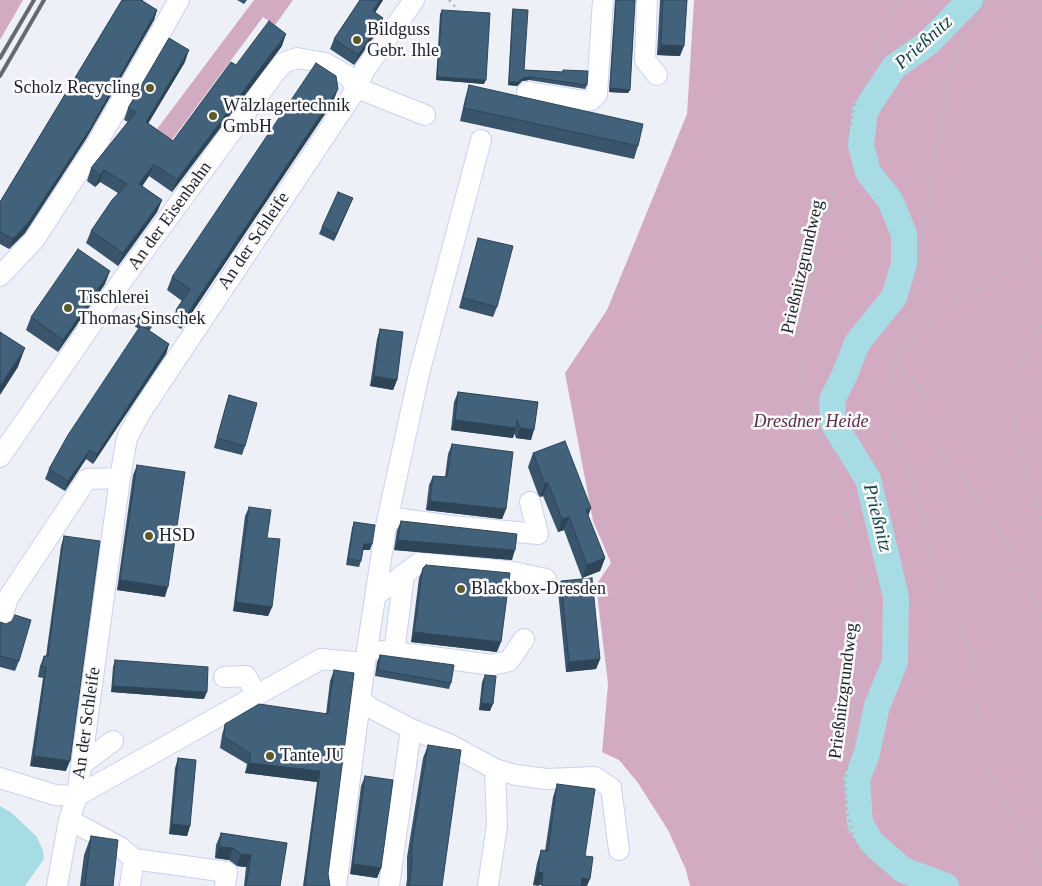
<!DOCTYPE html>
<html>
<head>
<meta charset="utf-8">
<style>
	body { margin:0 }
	canvas { display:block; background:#fbfbfb }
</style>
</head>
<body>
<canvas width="1042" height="886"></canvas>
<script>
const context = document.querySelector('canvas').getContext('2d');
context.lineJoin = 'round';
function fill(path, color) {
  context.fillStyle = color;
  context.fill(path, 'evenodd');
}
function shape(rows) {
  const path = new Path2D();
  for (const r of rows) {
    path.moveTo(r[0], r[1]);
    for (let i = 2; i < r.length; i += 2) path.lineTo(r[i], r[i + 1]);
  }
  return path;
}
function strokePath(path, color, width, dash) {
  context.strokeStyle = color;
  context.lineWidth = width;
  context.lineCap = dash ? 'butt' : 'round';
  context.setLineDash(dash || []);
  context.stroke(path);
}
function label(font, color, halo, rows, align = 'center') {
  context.font = font + ' "Times New Roman",serif';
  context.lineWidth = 5;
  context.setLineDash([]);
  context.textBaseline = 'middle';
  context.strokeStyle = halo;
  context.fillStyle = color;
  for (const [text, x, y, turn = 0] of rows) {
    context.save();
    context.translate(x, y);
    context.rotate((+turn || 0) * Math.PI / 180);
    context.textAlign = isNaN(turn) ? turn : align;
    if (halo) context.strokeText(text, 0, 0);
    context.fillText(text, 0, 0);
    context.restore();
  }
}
fill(shape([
	[23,0,254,0,151,137,166,148,263,16,275,24,293,0,694,0,687,114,607,310,565,373,593,521,611,563,596,585,608,684,602,751,619,760,638,783,668,830,686,870,690,886,0,886,0,40]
]), '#eef0f8');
fill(shape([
	[0,0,23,0,0,40],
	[254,0,293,0,275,25,263,17,166,148,151,137],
	[694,0,1042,0,1042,886,690,886,686,870,668,830,638,783,619,760,602,752,608,684,596,585,611,563,593,521,565,373,607,310,687,114]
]), '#d2aac1');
fill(shape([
	[0,806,12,813,37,837,43,851,44,859,25,886,0,886]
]), '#a7dce5');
strokePath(shape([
	[946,886,903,870,871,842,860,823,857,779,867,753,877,706,895,662,896,597,868,479,833,423,832,400,845,374,857,343,894,297,904,264,904,234,890,200,868,172,861,145,865,111,894,67,928,43,970,0]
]), '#a7dce5', 26);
const minor = shape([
	[647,0,645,60,657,75],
	[527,92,584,101,591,100,597,94,603,0],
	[0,276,34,240,96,145,179,0],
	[0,457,121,282,271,78,283,63,297,58,325,63,348,76,357,88,425,115],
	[388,517,452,526,538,534,530,502],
	[375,596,419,563,508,571,546,579],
	[0,622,8,598,87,479,120,478],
	[382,651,394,652,404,575],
	[394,652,493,665,509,661,524,639],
	[224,677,246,676,257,695],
	[360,699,369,707,411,729,449,744,495,769,516,775,547,779,595,777,611,788,619,850],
	[81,765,113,741],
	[0,778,55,795,77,796],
	[77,796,321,659,365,663],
	[69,820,120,847,134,859,227,872,225,886],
	[57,886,69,820,77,796,120,478,127,438,141,412,357,88,364,71,414,0],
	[130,886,134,859],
	[336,886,365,663,386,526,419,374,481,140],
	[389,886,411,729],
	[488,886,497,825,495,769]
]);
strokePath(minor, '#c9d0f2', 22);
strokePath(shape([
	[449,0,458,10],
	[987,0,965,34,949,77,914,288,895,360,888,417,923,516,939,585,970,647,975,678,981,747,991,778,1042,865],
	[1042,325,1016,373,1015,389,1017,429,1023,462,1042,520],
	[895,360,924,392,919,425,964,480,1012,552,1042,618],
	[895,360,936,316,1034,255,1042,253],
	[892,886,878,873,855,841,847,811,845,784,866,639,864,595,853,538,836,478,815,425,802,381,798,335,854,110,866,72,897,0]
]), '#b7b8bc', 2.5, [2.5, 4]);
strokePath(minor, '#fff', 20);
strokePath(shape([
	[0,58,34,0],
	[0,76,44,0]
]), '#676971', 4);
fill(shape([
	[122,0,143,0,143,1,157,10,154,20,86,139,25,233,9,249,0,244,0,202],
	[237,0,247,0,244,4],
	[360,0,383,0,375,13,383,18,380,28,354,65,330,49,334,39],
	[615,0,635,0,630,90,628,93,609,92],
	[660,0,687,0,680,56,657,55],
	[513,9,524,70,562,72,563,70,587,85,585,89,529,80,522,81,517,86,508,85,512,12],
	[442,10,484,84,436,80,440,14],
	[282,46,172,192,149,176,142,186,162,200,157,212,118,266,86,243,91,231,118,193,100,182,95,187,87,181,91,168,128,122,124,120,128,108,185,62,148,123,173,141,236,65],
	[469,85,638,146,634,159,460,121,465,99],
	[333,102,181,329,172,323,176,310,182,301,167,290,172,277],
	[350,205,334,241,319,234,322,227],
	[478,238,497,307,493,317,459,308,475,248],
	[105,284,58,352,26,330,31,317],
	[157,317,156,321,149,331,169,344,166,354,93,464,86,459,65,491,45,479,49,469,139,329,134,326,135,322],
	[380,329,397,380,393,390,370,386,377,339],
	[458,392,538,402,531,440,516,438,514,433,513,438,451,430,454,402],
	[229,395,245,446,242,455,214,448,226,405],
	[452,444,506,509,502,519,426,510,429,485,433,476,445,477,448,454],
	[533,453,591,508,588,516,605,558,600,571,582,578,564,530,558,532,543,496,540,497,538,494,528,467],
	[137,465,165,597,117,590,133,475],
	[249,507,267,538,272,607,268,616,233,611,245,516],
	[401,521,512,560,394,550,397,530],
	[354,522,370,550,363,550,361,561,359,567,346,565,352,528],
	[64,536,66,771,30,766,43,678,38,677,40,666,44,656,46,656,61,546],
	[423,568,497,652,411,642,419,578],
	[561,581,600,659,596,669,566,672,558,591],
	[0,622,19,661,15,671,0,667],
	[380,655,451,683,449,689,375,676,377,662],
	[115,660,204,699,111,692,113,667],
	[334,670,328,874,330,886,303,886,317,782,245,773,247,764,220,748,222,735,225,724,326,714,330,681],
	[485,675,490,711,479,710,482,682],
	[428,745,442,886,406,886,407,879,407,857,423,758],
	[178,758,190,826,187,836,169,834,175,768],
	[365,776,381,868,377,878,350,874,361,786],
	[557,784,585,856,587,886,533,885,537,863,541,850,545,851,553,797],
	[221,833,287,843,280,886,244,886,246,867,237,866,229,860,215,858,216,845],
	[91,836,113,886,80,886,84,855]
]), '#39546b');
fill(shape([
	[380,0,383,0,369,21,373,11],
	[157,10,154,20,86,139,25,233,9,249,13,239],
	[383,18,380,28,354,65,358,55],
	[286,34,282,46,172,192,177,180],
	[661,45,684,46,680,56,657,55],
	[189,50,185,62,142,134,146,122],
	[437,77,486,80,484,84,436,80],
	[530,77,529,80,522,81,517,86,508,85,509,82,524,78],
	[610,88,630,90,628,93,609,92],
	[338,89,333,102,181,329,186,316],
	[154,164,149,176,135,197,139,184],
	[104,170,100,182,95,187,100,175],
	[353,198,350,205,334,241,336,234],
	[162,200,157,212,118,266,123,253],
	[110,271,105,284,58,352,63,340],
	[169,344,166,354,93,464,97,454],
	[25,348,18,367,0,395,0,386],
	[374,376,397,380,393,390,370,386],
	[455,420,516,428,513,438,451,430],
	[520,428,534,430,531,440,516,438],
	[90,450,86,459,65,491,68,481],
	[548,483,543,496,540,497,545,484],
	[430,501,506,509,502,519,426,510],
	[591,508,586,521,586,510],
	[569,517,564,530,558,532,562,519],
	[398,540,515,550,512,560,394,550],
	[364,544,372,544,370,550,362,550],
	[605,558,600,571,582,578,587,565],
	[120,580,168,587,165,597,117,590],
	[236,602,272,607,268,616,233,611],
	[414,632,501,642,497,652,411,642],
	[600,659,596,669,566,672,569,662],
	[113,686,207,692,204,699,111,692],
	[481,703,493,704,490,711,479,710],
	[34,756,70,761,66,771,30,766],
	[249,763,320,771,317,782,245,773],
	[172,824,190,826,187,836,169,834],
	[219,847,233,848,229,860,215,858],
	[241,854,251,855,246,867,237,866],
	[353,864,381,868,377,878,350,874],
	[538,872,543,873,539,886,533,885],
	[582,878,590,879,587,886,579,886]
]), '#2e4557');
const building = shape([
	[122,0,141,0,157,10,90,129,28,223,13,239,0,232,0,202,122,0],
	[360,0,380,0,373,11,383,18,358,55,334,39,360,0],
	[616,0,635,0,630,90,610,88,616,0],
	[663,0,687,0,684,46,661,45,663,0],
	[513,9,528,10,524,70,563,72,563,70,588,71,587,85,530,77,524,78,518,82,509,82,513,9],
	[442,10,490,13,486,80,437,77,442,10],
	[269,21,286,34,177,180,154,164,139,184,162,200,123,253,91,231,112,200,127,184,104,170,100,175,91,168,136,112,128,108,169,38,189,50,146,122,173,141,231,62,236,65,269,21],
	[316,63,336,76,338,89,186,316,176,310,190,289,172,277,316,63],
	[469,85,643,124,638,146,464,108,469,85],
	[338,192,353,198,336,234,322,227,338,192],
	[478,238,513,246,497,307,463,298,478,238],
	[78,249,110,271,63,340,31,317,78,249],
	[145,309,157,317,149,330,135,322,145,309],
	[141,325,169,344,97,454,90,450,68,481,49,469,68,435,141,325],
	[380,329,403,332,397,380,374,376,380,329],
	[0,332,25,348,0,386,0,332],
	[458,392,538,402,534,430,520,428,517,420,516,428,455,420,458,392],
	[229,395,257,403,245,446,217,438,229,395],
	[565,441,591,508,586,510,605,558,587,565,569,517,562,519,548,483,545,484,543,480,533,453,565,441],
	[452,444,513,452,506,509,430,501,433,476,447,477,452,444],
	[137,465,185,472,168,587,120,580,137,465],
	[249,507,271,510,267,538,280,539,272,607,236,602,249,507],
	[401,521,517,534,515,550,398,540,401,521],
	[354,522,375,525,372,544,364,544,361,561,348,559,354,522],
	[64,536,100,541,70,761,34,756,46,667,42,667,44,656,48,656,64,536],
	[426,565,510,573,501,642,414,632,423,568,426,565],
	[592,578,600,659,569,662,561,581,592,578],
	[15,615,31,620,19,661,0,656,0,622,6,624,12,621,15,615],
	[380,655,454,665,451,683,378,670,380,655],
	[115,660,208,667,207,692,113,686,115,660],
	[334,670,354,673,328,874,330,886,305,886,320,771,249,763,251,754,224,737,225,724,259,704,328,714,334,670],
	[485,675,496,676,493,704,481,703,485,675],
	[428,745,461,750,442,886,409,886,412,865,412,844,428,745],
	[178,758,196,760,190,826,172,824,178,758],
	[365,776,393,780,381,868,353,864,365,776],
	[557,784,595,789,585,856,593,857,590,879,582,878,581,886,542,886,543,873,538,872,541,850,548,851,557,784],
	[221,833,287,843,280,886,246,886,251,855,241,854,233,848,219,847,221,833],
	[91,836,118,840,113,886,85,886,91,836]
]);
fill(building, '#42627c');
strokePath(building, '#2e4557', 1);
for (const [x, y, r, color] of [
	[357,40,5,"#5b5c29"],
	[150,88,5,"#5b5c29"],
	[213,116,5,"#5b5c29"],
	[68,308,5,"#5b5c29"],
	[149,536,5,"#5b5c29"],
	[461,589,5,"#5b5c29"],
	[270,756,5,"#5b5c29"]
]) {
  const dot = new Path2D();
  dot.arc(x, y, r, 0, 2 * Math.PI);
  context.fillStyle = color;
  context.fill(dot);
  strokePath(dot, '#fbfbfb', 2);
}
label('18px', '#1d202c', '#fbfbfb', [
	["Bildguss",367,30],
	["Gebr. Ihle",367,51],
	["Scholz Recycling",140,88,"right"],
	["Wälzlagertechnik",223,106],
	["GmbH",223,127],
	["Tischlerei",78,298],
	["Thomas Sinschek",78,319],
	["HSD",159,536],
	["Blackbox-Dresden",471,589],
	["Tante JU",280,756]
], 'left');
label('18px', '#1d202c', '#fbfbfb', [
	["An der Eisenbahn",170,216,-54],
	["An der Schleife",254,241,-56],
	["Prießnitzgrundweg",803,267,-77],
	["Prießnitzgrundweg",844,691,-83],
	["An der Schleife",87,723,-82]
]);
label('italic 18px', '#5d2a4b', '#fbfbfb', [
	["Dresdner Heide",811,422]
]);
label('italic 19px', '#0e3f47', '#fbfbfb', [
	["Prießnitz",924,43,-42],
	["Prießnitz",877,518,76]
]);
</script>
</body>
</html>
